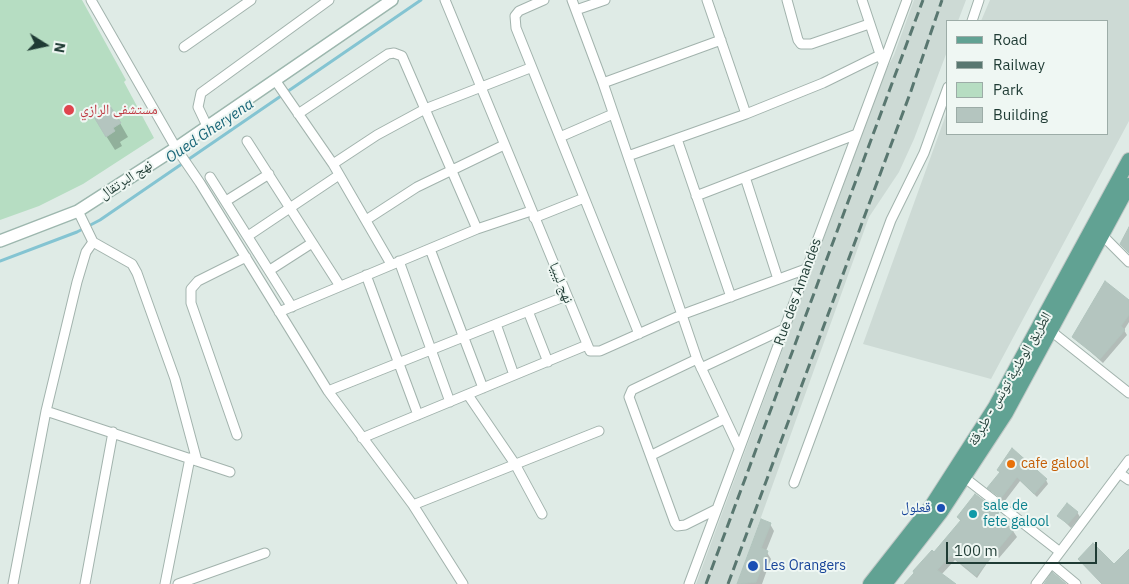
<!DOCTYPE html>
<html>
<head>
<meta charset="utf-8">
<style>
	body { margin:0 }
	#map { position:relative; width:1129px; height:584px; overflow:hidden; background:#dfebe6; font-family:"IBM Plex Sans",sans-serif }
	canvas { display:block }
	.legend { position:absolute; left:946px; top:20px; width:162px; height:115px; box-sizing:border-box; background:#eff7f3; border:1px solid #9caca7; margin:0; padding:6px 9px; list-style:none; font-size:15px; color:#1f3b34 }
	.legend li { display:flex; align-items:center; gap:10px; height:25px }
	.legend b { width:25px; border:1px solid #9caca7 }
	.north { position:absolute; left:20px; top:20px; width:50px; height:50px; -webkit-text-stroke:4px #eff7f3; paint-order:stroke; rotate:100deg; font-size:14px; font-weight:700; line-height:20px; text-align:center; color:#1f3b34 }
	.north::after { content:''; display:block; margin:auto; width:18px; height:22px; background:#1f3b34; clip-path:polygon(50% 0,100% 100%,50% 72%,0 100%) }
	.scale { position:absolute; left:946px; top:542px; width:151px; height:22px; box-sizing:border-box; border:2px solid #1f3b34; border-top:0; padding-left:6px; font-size:15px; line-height:18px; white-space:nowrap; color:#1f3b34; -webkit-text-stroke:4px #eff7f3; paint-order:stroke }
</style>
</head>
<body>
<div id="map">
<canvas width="1129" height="584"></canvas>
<ul class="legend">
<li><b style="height:6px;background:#61a293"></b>Road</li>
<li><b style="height:6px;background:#597770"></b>Railway</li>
<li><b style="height:14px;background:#b6ddc2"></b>Park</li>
<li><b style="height:14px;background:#b4c5bf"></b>Building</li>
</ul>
<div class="north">N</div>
<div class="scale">100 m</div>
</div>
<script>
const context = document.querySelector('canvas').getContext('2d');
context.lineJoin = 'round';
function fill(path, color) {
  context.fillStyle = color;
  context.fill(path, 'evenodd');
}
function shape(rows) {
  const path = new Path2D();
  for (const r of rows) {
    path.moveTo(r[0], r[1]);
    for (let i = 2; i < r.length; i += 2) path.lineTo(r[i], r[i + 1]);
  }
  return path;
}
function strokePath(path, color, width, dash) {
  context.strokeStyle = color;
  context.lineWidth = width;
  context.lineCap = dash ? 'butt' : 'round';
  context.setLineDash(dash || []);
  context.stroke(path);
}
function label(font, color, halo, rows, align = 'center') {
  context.font = font + ' "IBM Plex Sans","Noto Naskh Arabic",sans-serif';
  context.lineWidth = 4;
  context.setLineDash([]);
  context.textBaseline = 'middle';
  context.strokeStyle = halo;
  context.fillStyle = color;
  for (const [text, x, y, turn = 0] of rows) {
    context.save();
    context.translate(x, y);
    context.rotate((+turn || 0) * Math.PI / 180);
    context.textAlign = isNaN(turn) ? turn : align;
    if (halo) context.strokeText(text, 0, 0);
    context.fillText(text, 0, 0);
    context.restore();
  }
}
fill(shape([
	[914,0,966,0,958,21,948,21,948,49,914,139,899,172,869,217,737,584,696,584,885,72,894,55],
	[990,0,1129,0,1129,121,991,379,863,344,948,109,948,134,1108,134,1108,21,981,21]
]), '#cddad5');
fill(shape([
	[0,0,82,0,126,80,124,82,154,138,83,184,39,206,0,220]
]), '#b6ddc2');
fill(shape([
	[120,123,128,137,120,142,122,146,115,150,103,131],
	[1129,301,1129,322,1124,330,1127,335,1103,363,1074,337],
	[999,470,1046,480,1048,484,1037,497,1020,481,1004,502,989,488,1000,473],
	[1077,512,1080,517,1071,528,1059,516],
	[998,513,1001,519,1000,521,1013,531,1017,537,999,558,993,554,977,578,955,560,941,575,954,584,907,584,961,522,958,517],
	[761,521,770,524,774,531,766,551,771,559,762,584,738,584],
	[1129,550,1129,584,1102,584,1079,559,1114,566]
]), '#0003');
strokePath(shape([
	[0,261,77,232,100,220,421,0]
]), '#84c4d2', 3);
const building = shape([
	[110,106,121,123,113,128,115,131,106,137,94,117,110,106],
	[1129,227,1129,253,1120,244,1129,227],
	[1105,281,1129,300,1129,315,1121,326,1125,330,1100,359,1072,337,1105,281],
	[1012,448,1047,479,1034,494,1017,477,1001,498,987,488,1000,472,997,470,1012,448],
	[975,494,999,512,996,517,1014,530,976,576,951,555,937,570,956,584,904,584,914,573,913,571,932,550,934,552,961,520,957,517,975,494],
	[1067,503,1078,512,1068,524,1057,516,1067,503],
	[761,519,771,523,761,548,768,551,756,582,737,584,761,519],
	[1093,543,1114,564,1129,549,1129,584,1102,584,1078,559,1093,543],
	[1052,572,1066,584,1044,584,1052,572]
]);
fill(building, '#b4c5bf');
strokePath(building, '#b1c4bd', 1);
const street = shape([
	[91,0,176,148,200,183,328,391,413,505,463,584],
	[445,0,590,351,600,351,681,315,806,269],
	[544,0,519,11,515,16,516,28,639,334],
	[572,0,603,83,697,359,739,448],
	[707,0,746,114],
	[787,0,798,40,801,44,811,44,869,24],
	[862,0,882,60],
	[576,10,605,0],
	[972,21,979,0],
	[184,47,251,0],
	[275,80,333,164,391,264],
	[603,83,721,40],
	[298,114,388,54,394,53,402,56,477,229],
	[207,126,198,107,201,93,329,0],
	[560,137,613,114],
	[677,139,731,297],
	[247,141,340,286],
	[628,156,746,114,823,83,880,55],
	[333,164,377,135,425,109,530,68],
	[210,177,292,307],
	[745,177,778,279],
	[696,196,857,134],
	[226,201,269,174],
	[78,211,93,242,132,264,137,273,175,379,197,461],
	[534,218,584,198],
	[366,220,417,187,504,145],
	[1102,235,1129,262],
	[248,236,339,175],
	[430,249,483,388],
	[399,261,450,402],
	[270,270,312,243],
	[366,275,418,415],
	[528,311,548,362],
	[279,312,477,229,531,211],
	[496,324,514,375],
	[1051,331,1129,393],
	[697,359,632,390,629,397,675,523,677,526,685,525,717,509],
	[701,368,784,329],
	[328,391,566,296],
	[468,395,515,464,542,514],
	[46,411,230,472],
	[237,435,191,303,191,289,198,281,246,257],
	[362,438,587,345],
	[652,455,724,419],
	[1119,473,1129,480],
	[965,478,1060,552],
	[794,483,891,220,924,153,948,87],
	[413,505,599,431],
	[1052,564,1076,584],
	[13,584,46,411,77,282,86,252,93,242],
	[85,584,113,432],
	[165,584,190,458],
	[178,584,265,553],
	[689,584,907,0],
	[1036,584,1129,460]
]);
const secondary = shape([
	[0,241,78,211,176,148,392,0]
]);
const primary = shape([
	[870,584,932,505,995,407,1129,160],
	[885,584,941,512,1006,413,1129,185]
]);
strokePath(street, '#a2b3ad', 11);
strokePath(secondary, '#9db7ae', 14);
strokePath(primary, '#c0c8c6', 16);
strokePath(street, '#fff', 9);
strokePath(secondary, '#fff', 11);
strokePath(primary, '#61a293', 14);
strokePath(shape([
	[706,584,923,0],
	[728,584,911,91,942,0]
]), '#597770', 3, [10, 5]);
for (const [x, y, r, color] of [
	[69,110,6,"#e0444e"],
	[1011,464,5,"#e8710a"],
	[941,508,5,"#1a4fb4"],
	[973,514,5,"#0f9aa8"],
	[753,566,6,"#1a4fb4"]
]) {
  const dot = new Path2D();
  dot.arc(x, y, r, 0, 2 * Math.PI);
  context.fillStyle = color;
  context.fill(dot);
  strokePath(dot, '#eff7f3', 2);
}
label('14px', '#be3a42', '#eff7f3', [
	["مستشفى الرازي",80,110]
], 'left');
label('14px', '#1f3b34', '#eff7f3', [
	["نهج البرتقال",126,180,-33],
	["نهج ليبيا",561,283,68],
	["Rue des Amandes",798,292,-70],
	["الطريق الوطنية تونس - طبرقة",1010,379,-60]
]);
label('14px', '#c56008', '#eff7f3', [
	["cafe galool",1021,464]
], 'left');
label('14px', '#0d838f', '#eff7f3', [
	["sale de",983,506],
	["fete galool",983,522]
], 'left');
label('14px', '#164399', '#eff7f3', [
	["قعلول",931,508],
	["Les Orangers",764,566,"left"]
], 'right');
label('italic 15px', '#186578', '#eff7f3', [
	["Oued Gheryena",210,131,-34]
]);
</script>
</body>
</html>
